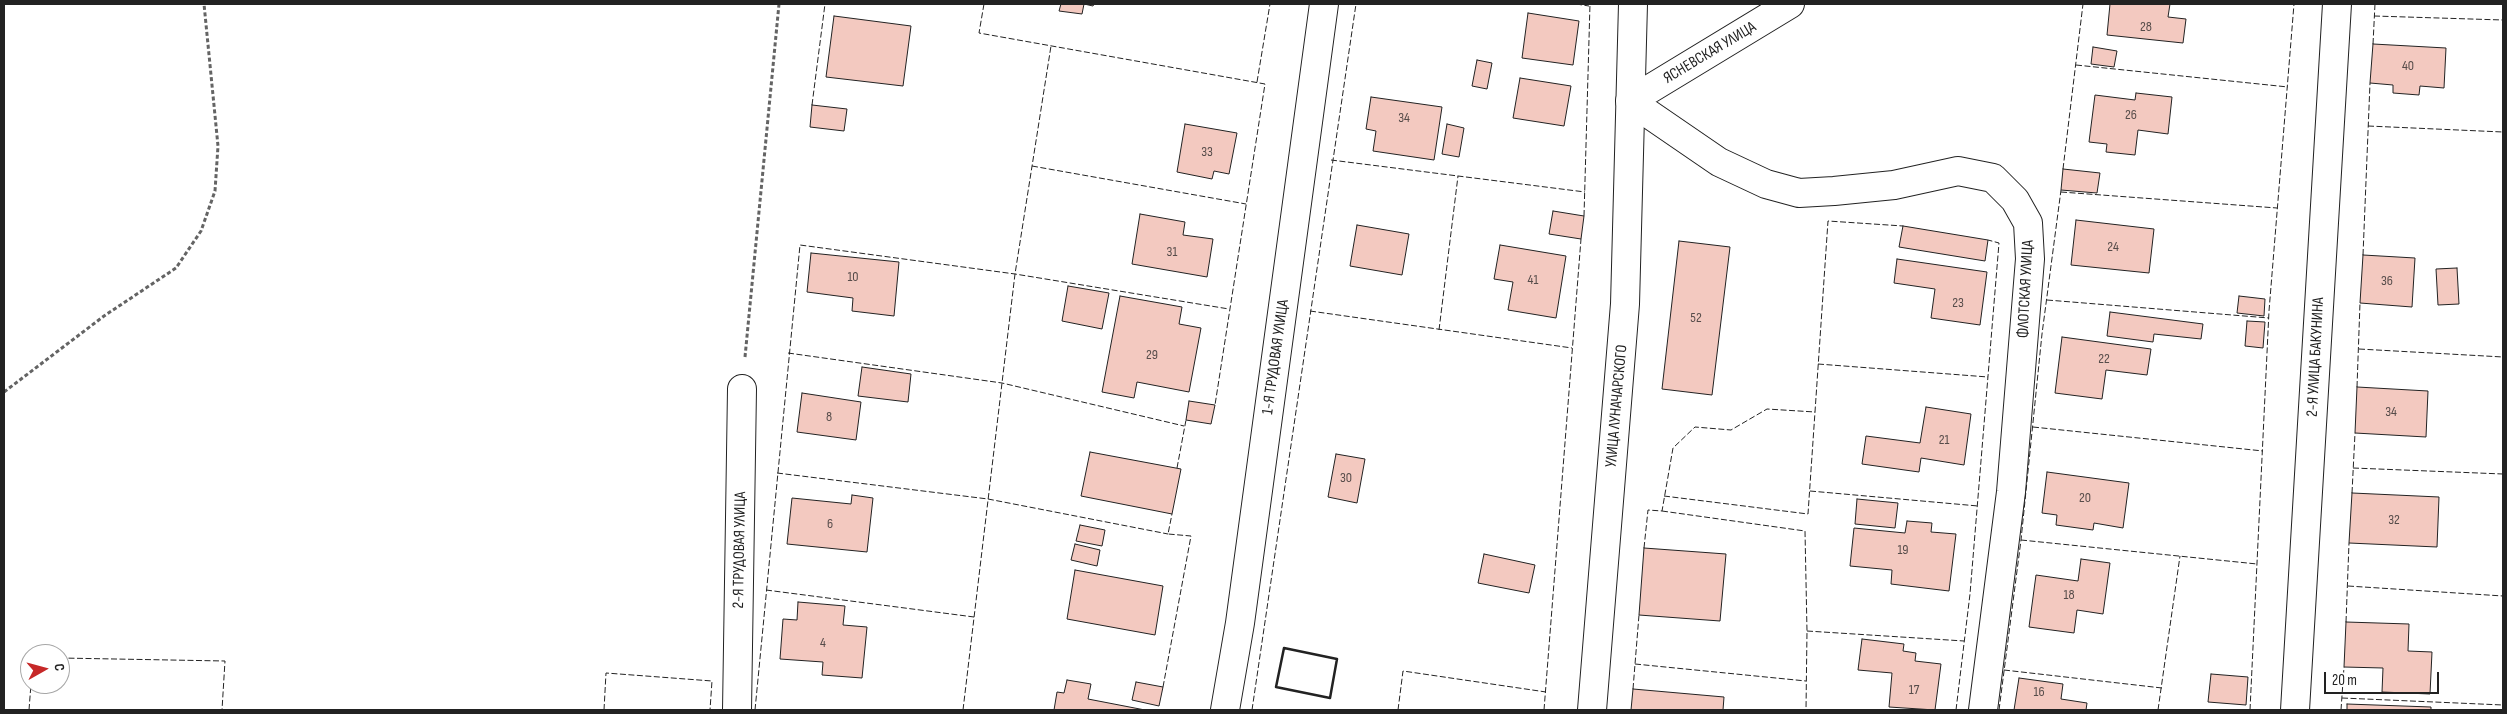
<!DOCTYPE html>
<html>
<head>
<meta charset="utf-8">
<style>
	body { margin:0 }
	#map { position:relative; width:2507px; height:714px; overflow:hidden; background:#fff; font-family:"Sofia Sans Condensed",sans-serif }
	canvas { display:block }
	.frame { position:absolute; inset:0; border:5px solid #222; pointer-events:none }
	.north { position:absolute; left:20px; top:644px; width:50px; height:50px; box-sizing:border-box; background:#fff; border:1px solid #a7a7a7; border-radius:50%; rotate:83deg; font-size:14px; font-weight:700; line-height:20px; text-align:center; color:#222 }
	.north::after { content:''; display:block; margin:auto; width:18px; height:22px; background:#c62828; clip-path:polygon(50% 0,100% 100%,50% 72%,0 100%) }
	.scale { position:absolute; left:2324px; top:672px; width:115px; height:22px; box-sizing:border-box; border:2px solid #222; border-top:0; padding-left:6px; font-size:15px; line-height:18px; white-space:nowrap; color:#222; -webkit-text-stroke:4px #fff; paint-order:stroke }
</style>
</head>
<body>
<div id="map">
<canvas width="2507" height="714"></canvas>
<div class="frame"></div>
<div class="north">С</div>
<div class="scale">20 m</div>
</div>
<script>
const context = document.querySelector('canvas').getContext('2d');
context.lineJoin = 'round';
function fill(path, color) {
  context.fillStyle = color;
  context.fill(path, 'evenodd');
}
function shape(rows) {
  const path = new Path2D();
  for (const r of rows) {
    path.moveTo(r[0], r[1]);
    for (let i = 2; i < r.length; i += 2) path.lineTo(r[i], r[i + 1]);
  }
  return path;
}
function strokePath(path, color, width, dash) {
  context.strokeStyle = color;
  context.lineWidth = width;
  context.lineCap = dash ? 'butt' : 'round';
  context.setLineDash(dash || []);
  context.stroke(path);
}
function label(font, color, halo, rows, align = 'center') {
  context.font = font + ' "Sofia Sans Condensed",sans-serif';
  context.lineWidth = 4;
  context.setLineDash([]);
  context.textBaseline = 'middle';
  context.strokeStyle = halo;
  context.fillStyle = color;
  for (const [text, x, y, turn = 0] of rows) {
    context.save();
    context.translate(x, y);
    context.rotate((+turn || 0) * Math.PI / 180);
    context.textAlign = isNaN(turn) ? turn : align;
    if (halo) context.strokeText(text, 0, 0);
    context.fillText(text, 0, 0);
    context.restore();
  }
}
const building = shape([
	[1061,4,1094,4,1093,6,1084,4,1082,14,1059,11,1061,4],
	[2170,4,2168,17,2186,19,2183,43,2107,35,2110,4,2170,4],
	[1528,13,1579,21,1573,65,1522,58,1528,13],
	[834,16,911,26,903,86,826,77,834,16],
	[2373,44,2446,48,2444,88,2420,86,2419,95,2393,93,2393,85,2370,83,2373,44],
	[2093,47,2117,51,2114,67,2091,64,2093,47],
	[1477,60,1492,63,1487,89,1472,86,1477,60],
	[1520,78,1571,86,1564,126,1513,118,1520,78],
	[2136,93,2172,97,2168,134,2138,130,2135,155,2106,152,2107,144,2089,142,2095,95,2135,100,2136,93],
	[1371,97,1442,107,1434,160,1373,151,1376,131,1366,129,1371,97],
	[812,105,847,109,844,131,810,127,812,105],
	[1185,124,1237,133,1229,174,1214,171,1212,179,1177,172,1185,124],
	[1447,124,1464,128,1459,157,1442,154,1447,124],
	[2063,169,2100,173,2097,193,2061,190,2063,169],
	[1553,211,1584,216,1581,239,1549,234,1553,211],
	[1140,214,1185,222,1183,235,1213,239,1207,277,1132,264,1140,214],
	[2076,220,2154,229,2149,273,2071,265,2076,220],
	[1357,225,1409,234,1402,275,1350,266,1357,225],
	[1903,226,1988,240,1985,261,1899,247,1903,226],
	[1679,241,1730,247,1712,395,1662,389,1679,241],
	[1500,245,1566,256,1556,318,1508,310,1513,282,1494,279,1500,245],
	[811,253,899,262,894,316,852,311,853,298,807,292,811,253],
	[2363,255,2415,258,2412,307,2360,303,2363,255],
	[1897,259,1987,272,1980,325,1931,318,1935,289,1894,283,1897,259],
	[2457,268,2459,304,2438,305,2436,269,2457,268],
	[1068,286,1109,293,1102,329,1062,321,1068,286],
	[1120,296,1182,307,1179,324,1201,328,1189,392,1137,382,1134,398,1102,392,1120,296],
	[2239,296,2265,299,2264,316,2237,313,2239,296],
	[2110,312,2203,324,2201,339,2154,334,2153,342,2107,336,2110,312],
	[2247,321,2265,322,2263,348,2245,346,2247,321],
	[2062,337,2151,349,2147,375,2106,370,2102,399,2055,393,2062,337],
	[862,367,911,374,908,402,858,396,862,367],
	[2357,387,2428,391,2426,437,2355,433,2357,387],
	[802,393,861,402,856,440,797,432,802,393],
	[1189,401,1215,405,1211,424,1186,420,1189,401],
	[1926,407,1971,414,1964,465,1921,458,1919,472,1862,464,1866,436,1920,443,1926,407],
	[1090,452,1181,469,1172,514,1081,496,1090,452],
	[1336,454,1365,459,1357,503,1328,497,1336,454],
	[2047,472,2129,483,2123,528,2094,523,2093,530,2056,525,2057,515,2042,513,2047,472],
	[2352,493,2439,497,2437,547,2349,543,2352,493],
	[852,495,873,498,867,552,787,544,792,498,851,504,852,495],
	[1857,499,1898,503,1895,528,1855,524,1857,499],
	[1907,521,1932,523,1931,532,1956,534,1949,591,1891,584,1892,570,1850,566,1854,528,1905,533,1907,521],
	[1080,525,1105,530,1102,546,1076,541,1080,525],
	[1075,544,1100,550,1097,566,1071,560,1075,544],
	[1644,548,1726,554,1720,621,1639,615,1644,548],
	[1484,554,1535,565,1529,593,1478,583,1484,554],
	[2081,559,2110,563,2103,614,2077,610,2074,633,2029,627,2036,575,2078,581,2081,559],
	[1075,570,1163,586,1155,635,1067,619,1075,570],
	[798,602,845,606,843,625,867,627,862,678,822,675,823,662,780,659,783,619,797,620,798,602],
	[2346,622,2409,624,2408,651,2432,652,2430,694,2382,692,2383,668,2344,667,2346,622],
	[1862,639,1904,644,1903,651,1916,653,1915,661,1941,664,1935,710,1889,707,1892,673,1858,670,1862,639],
	[2211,674,2248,677,2246,705,2208,702,2211,674],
	[2019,678,2063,684,2061,699,2087,703,2086,710,2014,710,2019,678],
	[1067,680,1091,684,1088,699,1145,710,1054,710,1057,692,1064,693,1067,680],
	[1136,682,1163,687,1159,706,1132,700,1136,682],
	[1633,689,1724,697,1723,710,1631,710,1633,689],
	[2347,704,2431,707,2431,710,2347,710,2347,704]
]);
fill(building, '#f3c9c0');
strokePath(building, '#222', 1);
const minor = shape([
	[1790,4,1630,101,1719,162,1766,184,1799,193,1834,191,1894,185,1958,171,1993,178,2015,200,2028,223,2030,259,2011,492,1983,710],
	[737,710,742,389],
	[1225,710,1240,623,1324,4],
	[2295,710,2337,4]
]);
const secondary = shape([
	[1592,710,1625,304,1633,4]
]);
strokePath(minor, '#222', 30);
strokePath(secondary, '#222', 30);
strokePath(shape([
	[745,357,779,4],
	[4,392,104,316,176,268,201,231,215,191,218,146,204,4]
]), '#646464', 3, [4, 2.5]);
strokePath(minor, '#fff', 28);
strokePath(secondary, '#fff', 28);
strokePath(shape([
	[984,4,979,33,1265,84,1215,405],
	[1576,4,1589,6],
	[2374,16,2503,20],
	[2373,44,2375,4],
	[2076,65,2288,87],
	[1257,82,1270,4],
	[812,105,825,4],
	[2368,126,2503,132],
	[1331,160,1585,192],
	[1032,166,1246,204],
	[2063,169,2083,4],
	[2061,192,2277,208],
	[1584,216,1590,4],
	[2363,255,2370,83],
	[2047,300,2269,318],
	[1310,311,1572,348],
	[1439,330,1458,176],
	[2359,349,2503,357],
	[788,353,1002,383,1184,426],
	[1818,364,1988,377],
	[2357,387,2360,303],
	[2033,427,2263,451],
	[1177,468,1186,420],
	[2353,468,2503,474],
	[777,473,988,499,1168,534],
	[1810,491,1978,506],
	[2352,493,2355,433],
	[1664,496,1808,514,1815,412],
	[1662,511,1805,531,1807,631,1806,710],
	[2021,540,2257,564],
	[1644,548,1648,510,1662,511,1673,448,1695,427,1731,430,1767,409,1815,412,1828,221,1903,226],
	[2348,586,2503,596],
	[766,590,974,617],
	[2346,622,2349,543],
	[1807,631,1964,641],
	[60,658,225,661,222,710],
	[1635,664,1806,681],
	[2004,670,2162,688],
	[1163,687,1191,536,1168,534,1172,514],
	[1633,689,1639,615],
	[2342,698,2503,705],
	[29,710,31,684],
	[604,710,606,673,712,681,710,710],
	[755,710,800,245,1015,274,1229,309],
	[963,710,1015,274,1051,46],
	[1252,710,1356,4],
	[1398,710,1403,671,1546,692],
	[1544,710,1581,239],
	[1956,710,1970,594,1999,243,1988,240],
	[1999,710,2021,540,2042,334,2061,190],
	[2158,710,2180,556],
	[2250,710,2269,311,2294,4],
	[2341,710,2344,667]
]), '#222', 1, [6, 2.5]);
strokePath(shape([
	[1284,648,1337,659,1330,698,1276,687,1284,648]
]), '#222', 2.5);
label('14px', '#564c4a', null, [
	["28",2146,27],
	["40",2408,66],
	["26",2131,115],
	["34",1404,118],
	["33",1207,152],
	["24",2113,247],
	["31",1172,252],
	["10",853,277],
	["41",1533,280],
	["36",2387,281],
	["23",1958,303],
	["52",1696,318],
	["29",1152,355],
	["22",2104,359],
	["34",2391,412],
	["8",829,417],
	["21",1944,440],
	["30",1346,478],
	["20",2085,498],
	["32",2394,520],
	["6",830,524],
	["19",1903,550],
	["18",2069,595],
	["4",823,643],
	["17",1914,690],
	["16",2039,692]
]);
label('16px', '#222', '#fff', [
	["ЯСНЕВСКАЯ УЛИЦА",1710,53,-31],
	["ФЛОТСКАЯ УЛИЦА",2026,289,-87],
	["1-Я ТРУДОВАЯ УЛИЦА",1276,357,-82],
	["2-Я УЛИЦА БАКУНИНА",2316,357,-87],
	["УЛИЦА ЛУНАЧАРСКОГО",1617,406,-85],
	["2-Я ТРУДОВАЯ УЛИЦА",740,550,-89]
]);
</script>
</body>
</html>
